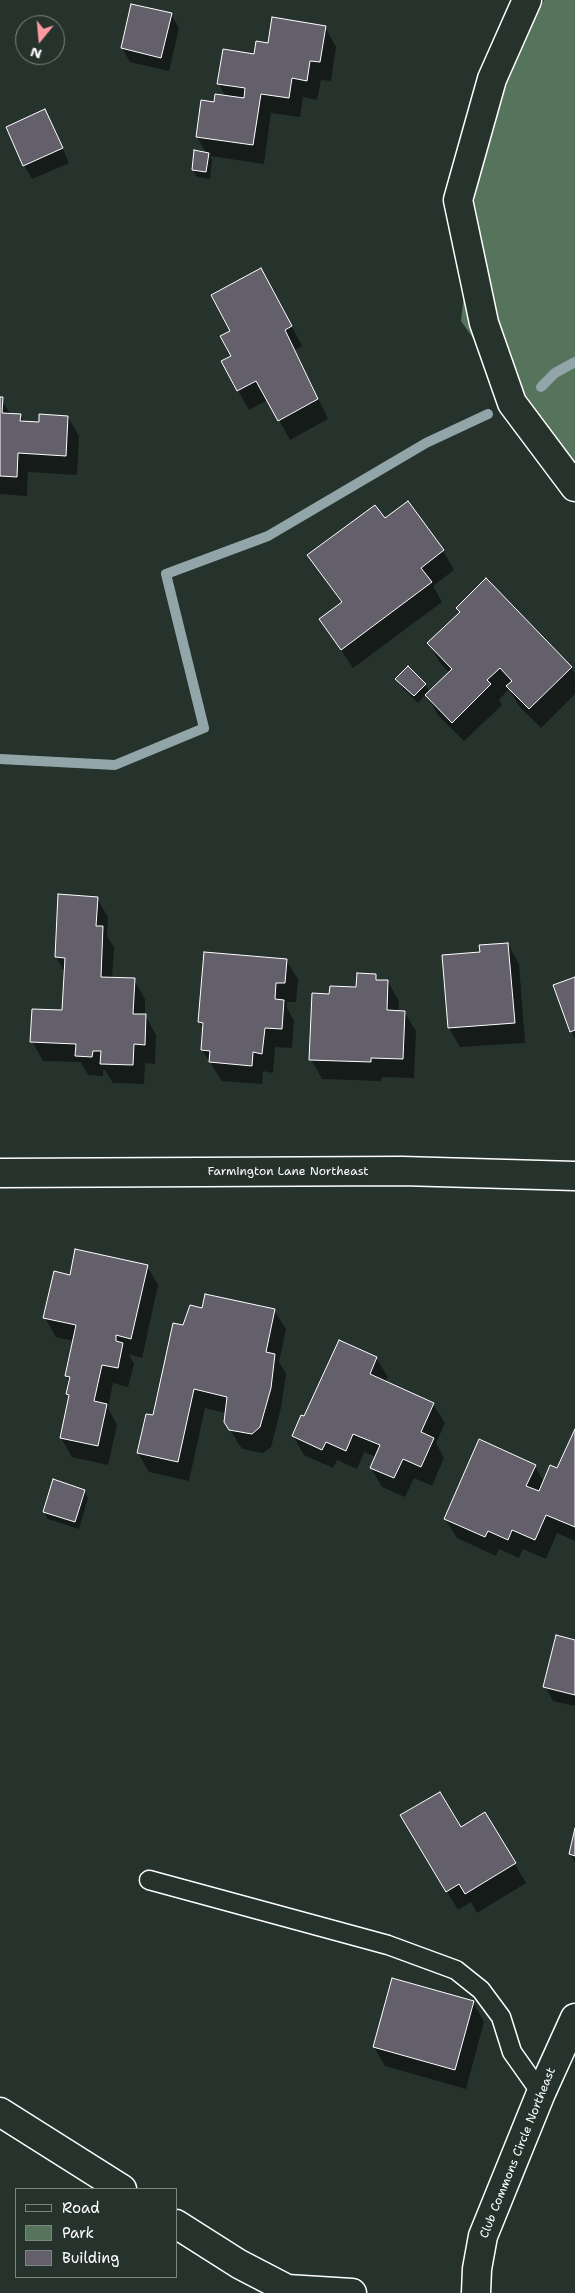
<!DOCTYPE html>
<html>
<head>
<meta charset="utf-8">
<style>
	body { margin:0 }
	#map { position:relative; width:575px; height:2293px; overflow:hidden; background:#26332d; font-family:"Shantell Sans",sans-serif }
	canvas { display:block }
	.legend { position:absolute; left:15px; top:2188px; width:162px; height:90px; box-sizing:border-box; background:#26332d; border:1px solid #7d8581; margin:0; padding:6px 9px; list-style:none; font-size:15px; color:#fff }
	.legend li { display:flex; align-items:center; gap:10px; height:25px }
	.legend b { width:25px; border:1px solid #7d8581 }
	.north { position:absolute; left:15px; top:15px; width:50px; height:50px; box-sizing:border-box; background:#26332d; border:1px solid #7d8581; border-radius:50%; rotate:197deg; font-size:14px; font-weight:700; line-height:20px; text-align:center; color:#fff }
	.north::after { content:''; display:block; margin:auto; width:18px; height:22px; background:#ff9aa2; clip-path:polygon(50% 0,100% 100%,50% 72%,0 100%) }
</style>
</head>
<body>
<div id="map">
<canvas width="575" height="2293"></canvas>
<ul class="legend">
<li><b style="height:6px;background:#26332d"></b>Road</li>
<li><b style="height:14px;background:#56745c"></b>Park</li>
<li><b style="height:14px;background:#63606c"></b>Building</li>
</ul>
<div class="north">N</div>
</div>
<script>
const context = document.querySelector('canvas').getContext('2d');
context.lineJoin = 'round';
function fill(path, color) {
  context.fillStyle = color;
  context.fill(path, 'evenodd');
}
function shape(rows) {
  const path = new Path2D();
  for (const r of rows) {
    path.moveTo(r[0], r[1]);
    for (let i = 2; i < r.length; i += 2) path.lineTo(r[i], r[i + 1]);
  }
  return path;
}
function strokePath(path, color, width, dash) {
  context.strokeStyle = color;
  context.lineWidth = width;
  context.lineCap = dash ? 'butt' : 'round';
  context.setLineDash(dash || []);
  context.stroke(path);
}
function label(font, color, halo, rows, align = 'center') {
  context.font = font + ' "Shantell Sans",sans-serif';
  context.lineWidth = 5;
  context.setLineDash([]);
  context.textBaseline = 'middle';
  context.strokeStyle = halo;
  context.fillStyle = color;
  for (const [text, x, y, turn = 0] of rows) {
    context.save();
    context.translate(x, y);
    context.rotate((+turn || 0) * Math.PI / 180);
    context.textAlign = isNaN(turn) ? turn : align;
    if (halo) context.strokeText(text, 0, 0);
    context.fillText(text, 0, 0);
    context.restore();
  }
}
fill(shape([
	[544,0,575,0,575,483,461,321,482,129]
]), '#56745c');
fill(shape([
	[171,14,179,28,169,71,130,62,122,48],
	[325,27,336,47,331,81,321,80,317,100,303,97,300,117,271,113,264,164,210,156,212,161,210,179,197,177,193,170,207,154,197,137,215,104,226,97,219,84,269,44],
	[52,125,69,163,32,179,24,165],
	[272,289,302,346,295,350,328,419,290,440,268,400,249,410,222,362,233,356,232,331],
	[0,399,11,414,20,415,24,422,40,423,68,417,79,436,77,475,28,472,27,496,0,494],
	[408,503,443,551,454,570,433,586,442,602,353,668,321,620,342,604,309,555,385,520],
	[457,608,571,667,575,674,575,694,541,728,519,706,509,689,499,700,502,705,464,741,438,715,426,694,418,703,401,686,397,679,425,684,430,692,450,673,440,663,429,643,460,613],
	[97,898,108,917,107,936,114,947,112,979,134,980,145,999,145,1015,156,1035,155,1064,145,1063,144,1084,113,1083,105,1070,103,1070,103,1076,88,1075,81,1062,43,1061,32,1041,63,1012,65,973,56,957],
	[508,944,519,964,525,1043,460,1047,449,1028,481,953],
	[286,960,298,979,296,1002,287,1002,287,1008,294,1021,292,1048,275,1047,273,1073,263,1071,262,1084,222,1081,202,1050,204,1030,199,1022],
	[375,975,379,981,388,982,399,1001,398,1012,404,1012,416,1031,414,1078,382,1077,381,1081,322,1079,311,1059,330,995,357,988],
	[575,979,575,1039,571,1031],
	[147,1266,158,1285,142,1358,129,1354,134,1364,128,1387,113,1383,108,1408,117,1425,108,1465,72,1457,61,1438,70,1398,68,1394,70,1383,66,1376,74,1341,56,1337,45,1318,71,1276],
	[203,1309,274,1310,286,1329,279,1362,286,1374,281,1408,271,1447,263,1453,242,1449,225,1422,226,1413,205,1408,189,1481,149,1472,138,1453,154,1416,183,1327],
	[376,1358,388,1377,385,1382,433,1404,445,1423,436,1443,444,1458,432,1486,414,1478,405,1497,382,1487,371,1468,376,1457,364,1452,357,1469,337,1460,333,1468,304,1455,293,1436,304,1418],
	[575,1432,575,1541,557,1533,546,1559,523,1549,519,1558,499,1549,496,1556,457,1538,445,1519,535,1466,544,1482,558,1470],
	[84,1491,88,1498,79,1529,48,1519,44,1512],
	[575,1641,575,1706,553,1701,545,1687],
	[485,1814,526,1883,477,1913,471,1902,458,1910,413,1835,461,1829],
	[575,1834,575,1862,570,1854],
	[473,2002,484,2022,466,2089,385,2066,374,2047]
]), '#0007');
strokePath(shape([
	[541,387,555,373,575,362],
	[0,759,115,765,204,728,166,574,268,536,426,443,488,414]
]), '#92a6a9', 10);
const building = shape([
	[131,4,172,13,161,58,121,48,131,4],
	[272,17,326,26,320,62,310,61,307,81,292,78,289,98,261,94,253,145,196,137,201,100,214,102,215,94,244,98,245,88,217,84,223,49,254,54,256,41,268,43,272,17],
	[45,109,63,148,23,166,6,127,45,109],
	[194,150,209,153,206,172,192,170,194,150],
	[261,268,292,326,285,330,318,399,278,421,256,381,237,391,221,361,231,356,220,336,230,331,211,295,261,268],
	[0,397,3,397,2,413,21,414,20,421,39,422,39,414,68,416,66,456,18,453,17,477,0,476,0,397],
	[408,501,444,550,421,568,432,582,341,650,319,619,342,602,307,555,375,505,385,518,408,501],
	[486,578,572,667,529,709,506,686,512,681,500,668,487,680,491,684,452,723,425,695,452,669,427,643,460,612,456,608,486,578],
	[408,666,426,684,414,696,395,679,408,666],
	[58,894,98,897,96,926,103,926,101,977,135,978,133,1014,146,1014,145,1045,134,1044,133,1065,100,1064,101,1051,93,1051,92,1057,75,1056,76,1044,30,1042,32,1009,62,1010,65,958,55,957,58,894],
	[508,943,515,1023,448,1028,442,955,480,952,479,945,508,943],
	[204,952,287,959,285,983,276,983,275,999,284,1000,282,1029,265,1028,262,1054,253,1052,252,1066,209,1062,210,1051,201,1050,203,1023,198,1022,204,952],
	[357,973,376,974,376,980,388,980,387,1010,405,1011,403,1059,371,1058,371,1062,309,1060,312,993,329,994,330,986,356,987,357,973],
	[575,977,575,1030,570,1032,553,985,575,977],
	[75,1249,148,1265,131,1339,116,1335,116,1341,123,1343,118,1368,102,1365,94,1401,107,1404,98,1446,60,1438,69,1395,66,1394,70,1377,65,1376,76,1325,43,1318,54,1271,70,1275,75,1249],
	[205,1294,275,1309,266,1352,275,1354,271,1388,260,1427,252,1434,229,1430,224,1422,227,1397,194,1389,178,1462,137,1453,146,1414,153,1415,173,1323,183,1325,190,1305,202,1308,205,1294],
	[339,1340,377,1357,370,1374,434,1403,421,1432,434,1438,421,1467,403,1459,394,1478,370,1468,380,1445,353,1434,346,1451,326,1442,322,1450,292,1436,301,1415,304,1416,339,1340],
	[575,1429,575,1527,546,1515,535,1540,512,1530,508,1540,488,1531,485,1537,444,1519,479,1439,536,1465,526,1486,539,1491,550,1465,557,1468,575,1429],
	[53,1479,85,1490,75,1522,43,1512,53,1479],
	[556,1635,575,1640,575,1695,543,1687,556,1635],
	[440,1792,461,1827,485,1812,516,1863,465,1894,459,1884,446,1892,400,1815,440,1792],
	[575,1828,575,1856,569,1854,575,1828],
	[392,1978,474,2001,455,2070,373,2047,392,1978]
]);
fill(building, '#63606c');
strokePath(building, '#fff', 1);
const lane = shape([
	[149,1880,388,1945,456,1970,481,1990,501,2017,512,2052,541,2093]
]);
const street = shape([
	[527,0,492,79,458,200,484,323,512,403,575,487],
	[0,1173,402,1171,575,1176],
	[0,2112,122,2189],
	[176,2224,239,2264,287,2289,352,2293],
	[476,2293,477,2269,483,2236,541,2093,575,2018]
]);
strokePath(lane, '#fff', 21);
strokePath(street, '#fff', 31);
strokePath(lane, '#26332d', 18);
strokePath(street, '#26332d', 28);
label('12px', '#fff', '#26332d', [
	["Farmington Lane Northeast",288,1172],
	["Club Commons Circle Northeast",518,2153,-68]
]);
</script>
</body>
</html>
